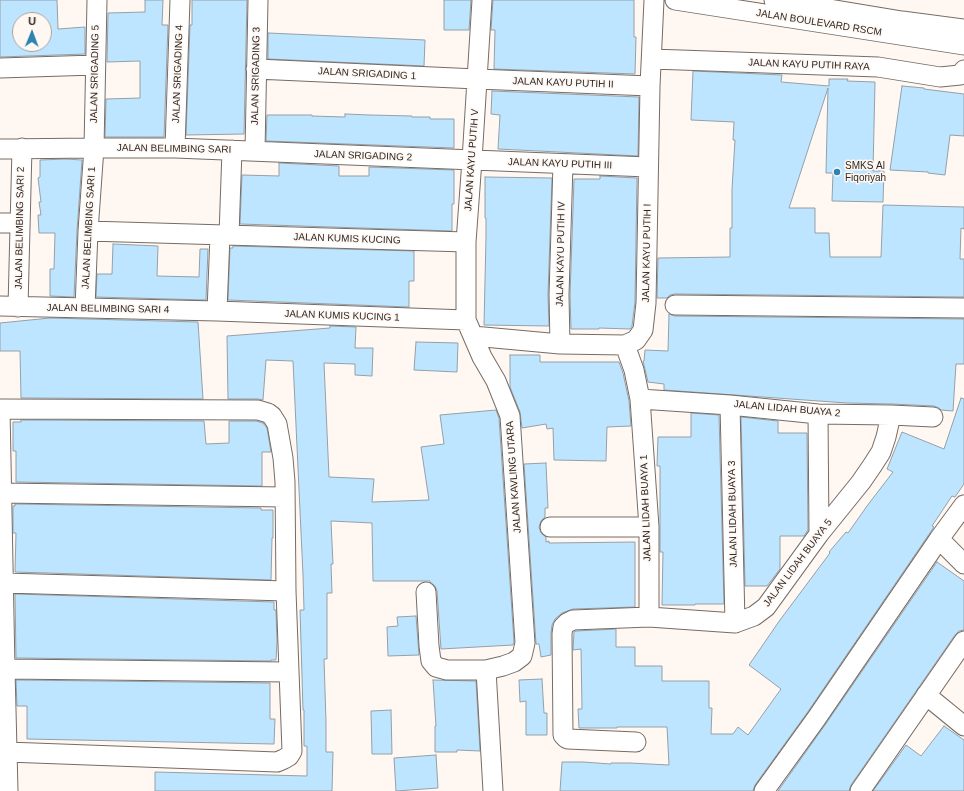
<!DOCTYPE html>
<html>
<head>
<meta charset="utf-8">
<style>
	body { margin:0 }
	#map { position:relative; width:964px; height:791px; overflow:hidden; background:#fff7f2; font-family:Arial,sans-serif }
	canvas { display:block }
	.north { position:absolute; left:12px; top:12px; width:40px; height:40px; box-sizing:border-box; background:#fff7f2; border:1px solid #aba4a0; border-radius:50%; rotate:1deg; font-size:11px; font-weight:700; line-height:16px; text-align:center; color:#2d2825 }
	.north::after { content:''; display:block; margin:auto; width:14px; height:18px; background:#2d83b2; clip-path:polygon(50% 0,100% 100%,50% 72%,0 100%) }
</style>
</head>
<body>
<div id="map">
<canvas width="964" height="791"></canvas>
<div class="north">U</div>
</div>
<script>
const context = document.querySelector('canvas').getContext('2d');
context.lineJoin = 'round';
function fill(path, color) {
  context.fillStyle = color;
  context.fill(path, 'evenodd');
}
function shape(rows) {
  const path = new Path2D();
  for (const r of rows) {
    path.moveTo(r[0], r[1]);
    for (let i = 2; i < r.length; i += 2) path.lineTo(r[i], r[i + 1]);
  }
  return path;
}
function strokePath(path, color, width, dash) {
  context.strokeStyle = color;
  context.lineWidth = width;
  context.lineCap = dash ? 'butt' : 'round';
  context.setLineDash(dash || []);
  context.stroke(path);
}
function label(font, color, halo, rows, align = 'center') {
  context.font = font + ' Arial,sans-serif';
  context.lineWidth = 3;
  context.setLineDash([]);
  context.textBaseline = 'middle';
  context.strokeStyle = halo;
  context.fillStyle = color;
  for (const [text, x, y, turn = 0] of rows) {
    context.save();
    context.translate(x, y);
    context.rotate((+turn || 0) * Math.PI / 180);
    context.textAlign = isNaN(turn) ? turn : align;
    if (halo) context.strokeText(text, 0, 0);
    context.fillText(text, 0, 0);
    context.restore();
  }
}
const building = shape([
	[0,0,57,0,58,29,85,27,85,54,0,57,0,0],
	[20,20,44,20,44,44,20,44,20,20],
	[145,0,163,0,162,25,168,25,164,137,105,137,106,99,140,98,140,61,107,62,108,13,145,12,145,0],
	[192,0,247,0,244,134,186,135,190,25,192,25,192,0],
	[444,0,471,0,469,30,444,30,444,0],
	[493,0,634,0,634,37,636,37,635,74,494,69,495,30,491,30,493,0],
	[268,33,425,40,424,66,268,59,268,33],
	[693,71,782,75,781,82,829,86,829,79,848,79,847,81,875,82,873,171,884,171,883,202,832,201,833,173,826,173,828,88,789,208,815,208,815,233,829,233,830,257,881,257,883,205,964,207,964,229,961,228,960,259,964,259,964,297,675,294,670,295,667,298,657,298,658,258,730,257,730,228,732,228,732,189,735,140,733,140,734,122,691,120,693,71],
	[902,86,924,88,924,89,964,94,964,136,950,135,945,175,928,173,928,172,890,170,902,86],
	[492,91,639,97,638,156,498,149,500,115,491,114,492,91],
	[345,114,370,115,412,116,412,117,430,117,430,119,454,119,454,148,266,141,267,115,312,115,312,116,345,117,345,114],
	[66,159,82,160,77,231,74,297,50,296,50,269,54,269,55,233,39,233,38,215,41,215,39,202,41,202,38,178,40,177,40,160,66,159],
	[279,163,339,166,339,176,369,176,369,167,454,170,454,204,452,204,452,231,240,224,242,175,279,176,279,163],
	[600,176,637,178,635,302,632,326,630,329,599,328,599,329,571,329,570,295,574,179,600,179,600,176],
	[485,177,552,178,548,295,549,326,484,325,486,237,486,218,485,218,485,177],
	[113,244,158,246,157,276,199,277,200,249,208,249,206,300,96,297,97,274,112,274,113,244],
	[233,246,414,251,414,281,409,281,409,307,228,300,230,248,233,248,233,246],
	[669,314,675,316,964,319,964,364,956,364,953,411,941,410,939,408,934,406,892,404,847,403,664,390,664,384,648,382,643,361,644,361,645,350,668,351,669,314],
	[50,318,198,322,203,399,21,398,20,351,0,351,0,323,50,318],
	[330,326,356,327,355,348,373,348,372,376,355,375,355,364,324,363,329,477,374,479,372,502,429,500,421,447,444,444,440,415,496,410,499,418,514,642,513,645,441,649,437,591,435,586,430,582,430,581,373,581,372,523,331,521,333,564,331,564,332,593,327,593,327,659,324,659,326,722,326,752,333,752,332,791,155,791,155,772,307,776,307,746,304,746,304,710,303,710,300,610,304,610,303,575,293,361,266,360,263,400,258,399,228,399,227,336,330,328,330,326],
	[416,342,458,343,457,372,414,370,416,342],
	[510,355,540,355,540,362,619,362,623,373,629,401,631,426,607,427,606,461,554,460,553,428,547,429,546,424,522,428,520,412,510,387,510,355],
	[961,398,964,399,964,484,955,497,952,496,932,526,934,527,807,713,755,785,753,791,560,791,562,762,583,762,611,764,611,763,630,763,669,765,667,727,617,727,617,728,579,728,578,709,582,709,581,649,573,650,574,632,576,631,616,629,616,647,635,647,635,666,662,666,662,681,709,681,709,708,712,708,711,734,733,734,738,727,748,735,781,689,749,665,780,620,830,553,829,552,846,532,848,533,867,506,893,472,887,469,902,432,944,449,961,398],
	[691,413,719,415,724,604,695,604,695,605,662,605,663,552,660,552,660,466,657,466,658,437,691,437,691,413],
	[741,417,778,421,778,433,807,433,808,530,804,536,780,536,780,569,767,586,745,586,741,417],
	[21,420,204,421,206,444,229,443,229,421,256,421,263,423,267,428,271,452,262,452,262,486,16,482,16,451,13,451,13,422,21,422,21,420],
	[546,463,548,508,545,508,545,517,541,521,539,527,541,533,546,537,546,542,549,541,549,543,635,542,635,607,573,609,562,613,555,619,552,625,551,634,551,655,541,657,539,644,536,644,524,464,546,463],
	[15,504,261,508,261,510,273,510,273,538,272,538,271,580,15,572,16,533,13,533,13,506,15,506,15,504],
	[937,562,964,581,964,630,959,631,955,635,851,785,849,791,778,791,825,725,937,562],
	[15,594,274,602,274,610,276,610,277,642,276,660,271,660,271,661,16,658,15,594],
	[416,616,419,655,388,656,387,627,398,626,397,617,416,616],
	[542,679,544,713,547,713,547,735,526,735,526,701,520,702,519,680,542,679],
	[16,680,270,683,270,719,275,719,274,744,27,739,27,706,17,706,16,680],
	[433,680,476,681,480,751,457,750,457,752,435,752,435,726,436,726,433,680],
	[391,710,392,754,372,754,371,711,391,710],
	[944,726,964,740,964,791,873,791,906,745,921,756,944,726],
	[436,755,438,788,396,791,394,758,436,755]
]);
fill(building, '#bee5ff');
strokePath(building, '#94a0a7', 1);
const street = shape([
	[675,0,964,45],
	[774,0,902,21,964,29],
	[652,59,878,67,940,77,960,75,964,70],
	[0,68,95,65],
	[256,69,477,79,650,86],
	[175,148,180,0],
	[0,149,94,148,175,148,648,167],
	[255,151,258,0],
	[0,223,20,223],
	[88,231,466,242],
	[229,235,232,150],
	[675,305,964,308],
	[0,306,217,311,466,320],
	[18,307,22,148],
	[85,308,88,231,94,148,97,0],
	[217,311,220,235],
	[473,336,560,344,625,345,636,340,643,330,646,303,650,86,654,0],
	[560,344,559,295,563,164],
	[625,345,634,370,640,399,649,527,649,617],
	[640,399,730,405,818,414,891,415,933,417],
	[730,405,735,623],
	[0,409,258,410,268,413,272,416,277,424,283,458,285,482,286,591,292,751,289,756,284,759,277,762,7,752],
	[0,409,5,669,8,791],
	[818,414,819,534],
	[2,493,284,497],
	[550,527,649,527],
	[939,539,964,564],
	[4,583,286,591],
	[426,592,429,646,431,661,436,667,447,670,486,670,503,666,514,662,522,656,525,643,510,416,496,381,482,357,466,320,466,242,472,160,482,0],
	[5,669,288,672],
	[486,670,493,791],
	[926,695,964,726],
	[636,742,568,739,566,738,563,735,562,634,563,627,567,623,573,620,649,617,735,623,754,616,766,607,819,534,861,482,872,466,881,452,886,437,891,415],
	[764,791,816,719,939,539,964,505],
	[860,791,964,641]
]);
strokePath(street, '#776c65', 21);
strokePath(street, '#fff', 19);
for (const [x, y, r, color] of [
	[837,172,4,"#2d83b2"]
]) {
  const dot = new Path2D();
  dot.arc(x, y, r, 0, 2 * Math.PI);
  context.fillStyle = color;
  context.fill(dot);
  strokePath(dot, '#fff7f2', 1.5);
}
label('10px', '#2d2825', '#fff7f2', [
	["JALAN BOULEVARD RSCM",819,23,9],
	["JALAN KAYU PUTIH RAYA",809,65,2],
	["JALAN SRIGADING 5",95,74,-89],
	["JALAN SRIGADING 4",178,74,-88],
	["JALAN SRIGADING 1",367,74,3],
	["JALAN SRIGADING 3",256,76,-89],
	["JALAN KAYU PUTIH II",563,83,2],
	["JALAN BELIMBING SARI",174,149,1],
	["JALAN SRIGADING 2",363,156,2],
	["JALAN KAYU PUTIH V",472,160,-86],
	["JALAN KAYU PUTIH III",560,164,2],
	["JALAN BELIMBING SARI 2",20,228,-89],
	["JALAN BELIMBING SARI 1",89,228,-87],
	["JALAN KUMIS KUCING",347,239,2],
	["JALAN KAYU PUTIH I",647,253,-89],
	["JALAN KAYU PUTIH IV",561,254,-89],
	["JALAN BELIMBING SARI 4",108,309,1],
	["JALAN KUMIS KUCING 1",342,316,2],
	["JALAN LIDAH BUAYA 2",787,409,5],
	["JALAN KAVLING UTARA",514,477,-94],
	["JALAN LIDAH BUAYA 1",646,508,-92],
	["JALAN LIDAH BUAYA 3",733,514,-91],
	["JALAN LIDAH BUAYA 5",798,563,-53]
]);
label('10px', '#2d2825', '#fff7f2', [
	["SMKS Al",845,166],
	["Fiqoriyah",845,178]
], 'left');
</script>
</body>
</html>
